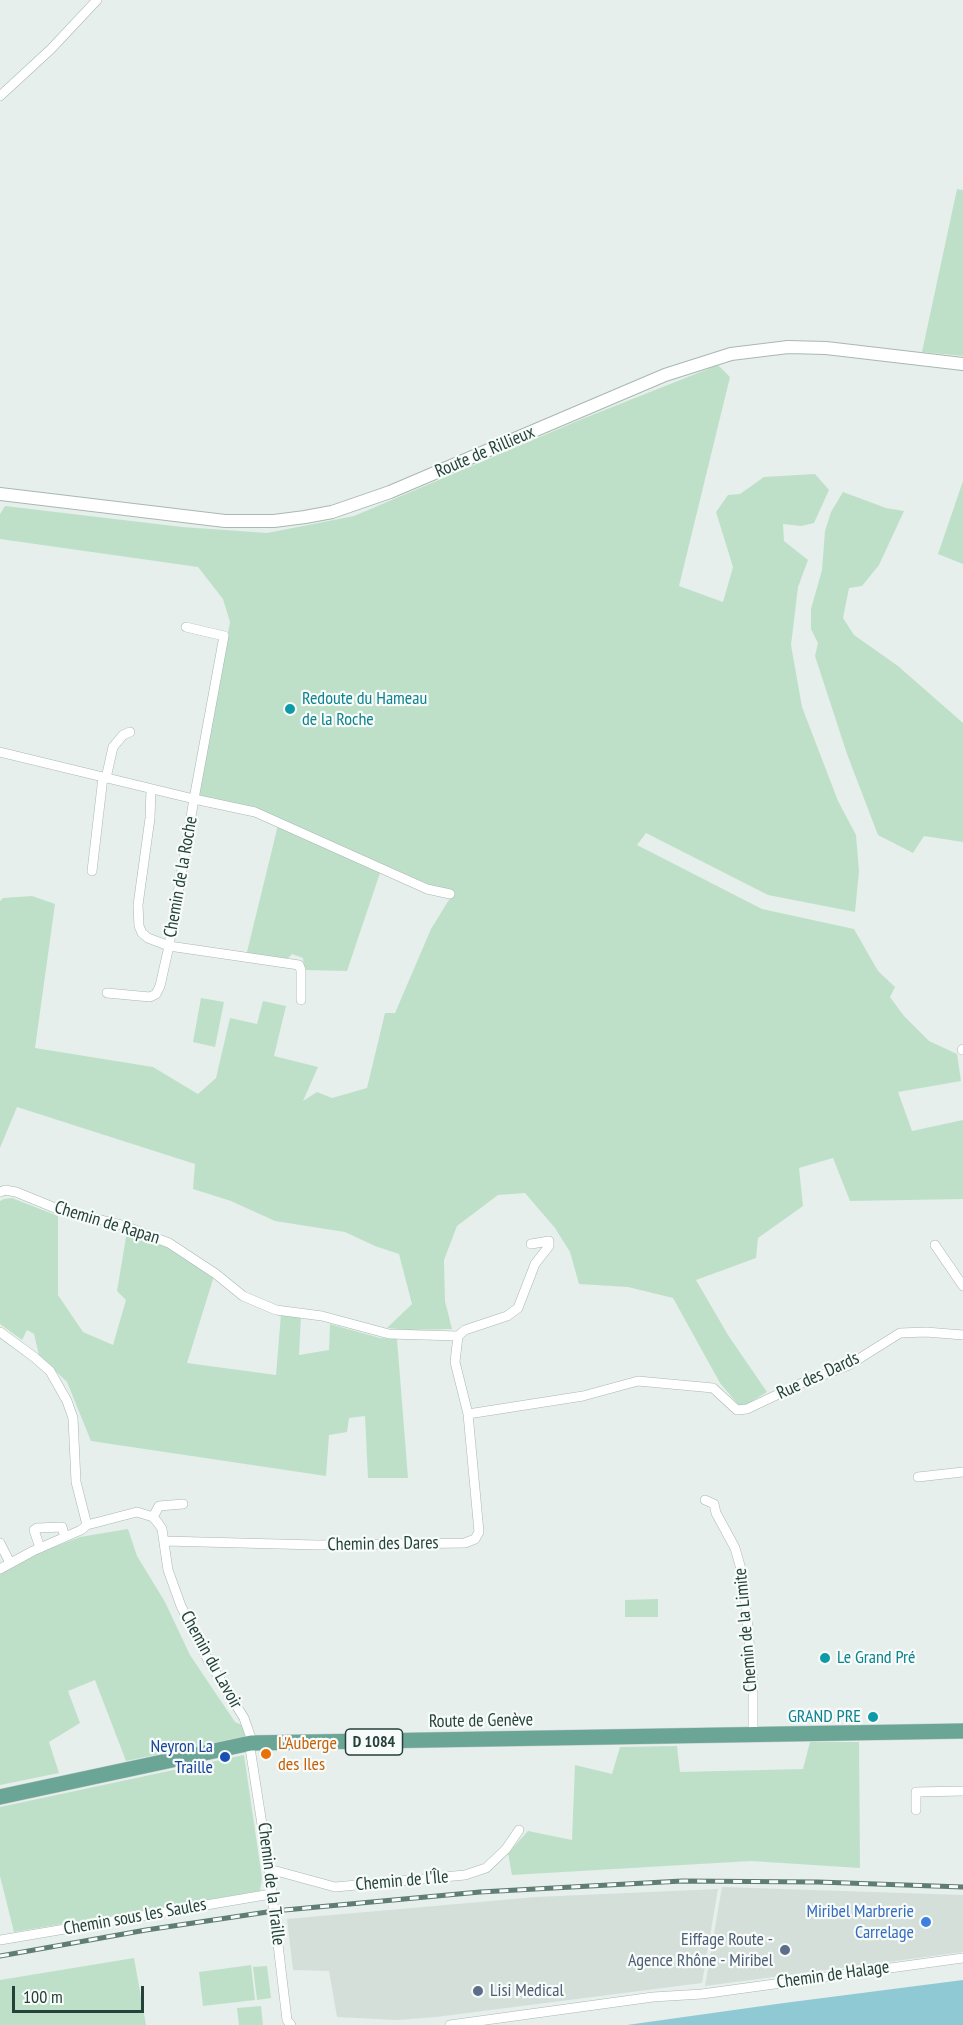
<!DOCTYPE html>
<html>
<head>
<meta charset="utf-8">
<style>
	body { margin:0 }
	#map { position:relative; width:963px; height:2025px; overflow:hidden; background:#e6efeb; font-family:"PT Sans Narrow",sans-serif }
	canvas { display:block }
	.scale { position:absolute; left:12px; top:1986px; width:132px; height:27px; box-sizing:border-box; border:3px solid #24423a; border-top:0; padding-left:8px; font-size:18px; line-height:21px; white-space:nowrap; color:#24423a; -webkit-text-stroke:4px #f7fbf9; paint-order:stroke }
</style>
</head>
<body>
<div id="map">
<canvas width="963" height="2025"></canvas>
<div class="scale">100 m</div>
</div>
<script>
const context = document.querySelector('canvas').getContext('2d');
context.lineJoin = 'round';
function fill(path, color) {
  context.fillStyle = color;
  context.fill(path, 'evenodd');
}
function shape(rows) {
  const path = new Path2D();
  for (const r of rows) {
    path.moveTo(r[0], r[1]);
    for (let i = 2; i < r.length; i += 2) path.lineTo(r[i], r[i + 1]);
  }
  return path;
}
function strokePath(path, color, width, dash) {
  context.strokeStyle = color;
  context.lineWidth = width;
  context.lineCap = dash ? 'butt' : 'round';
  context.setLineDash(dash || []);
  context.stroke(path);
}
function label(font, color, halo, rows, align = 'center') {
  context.font = font + ' "PT Sans Narrow",sans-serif';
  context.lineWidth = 4.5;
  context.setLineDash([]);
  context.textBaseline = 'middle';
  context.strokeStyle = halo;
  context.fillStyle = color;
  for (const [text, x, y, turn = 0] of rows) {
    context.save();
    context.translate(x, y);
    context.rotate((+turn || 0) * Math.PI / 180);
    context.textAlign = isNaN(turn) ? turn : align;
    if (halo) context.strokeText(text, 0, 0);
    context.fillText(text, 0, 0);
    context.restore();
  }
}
fill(shape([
	[722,1887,963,1895,963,1952,705,1986],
	[718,1889,702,1983,436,2017,397,2020,337,2017,329,1971,293,1970,287,1919,536,1897]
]), '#d4dfda');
fill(shape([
	[957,189,963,190,963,356,922,352],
	[718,365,730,377,679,586,723,602,733,567,716,512,728,495,740,494,764,477,815,474,829,490,814,523,801,526,783,524,784,541,808,560,798,587,791,645,802,707,838,801,856,835,859,871,855,912,768,895,646,833,637,845,762,909,854,929,878,971,895,987,890,997,904,1016,929,1041,957,1054,961,1081,898,1092,912,1131,963,1120,963,1199,850,1201,833,1158,799,1168,803,1206,758,1238,756,1258,696,1280,728,1335,767,1392,741,1408,720,1383,673,1298,628,1287,579,1284,570,1252,555,1228,525,1193,498,1195,457,1226,444,1260,445,1301,452,1329,409,1330,387,1328,412,1304,399,1254,375,1246,345,1232,275,1221,231,1201,193,1189,195,1164,17,1107,0,1148,0,901,3,898,32,896,55,904,35,1048,153,1067,198,1094,216,1078,230,1018,257,1024,263,1001,286,1006,274,1056,318,1067,303,1101,317,1092,332,1098,367,1088,385,1013,395,1013,431,929,450,898,444,891,279,820,198,797,230,622,223,599,198,567,0,539,0,514,5,506,182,527,267,533,354,516,582,419],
	[963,481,963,564,938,554],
	[843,492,886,508,904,511,879,565,862,586,849,588,843,618,854,635,898,666,963,723,963,842,924,836,913,853,878,835,847,754,815,656,818,643,811,629,811,609,822,570,825,531,831,512],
	[278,825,380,873,347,971,304,970,303,958,292,954,284,962,246,956],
	[201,998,224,1002,215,1047,193,1042],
	[12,1198,58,1216,58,1295,83,1332,113,1345,126,1300,117,1291,127,1231,170,1247,214,1276,187,1363,276,1375,281,1314,301,1316,299,1355,329,1350,330,1324,380,1338,397,1339,408,1478,368,1478,365,1416,349,1418,347,1432,329,1435,326,1476,91,1441,67,1382,39,1355,34,1334,27,1330,22,1340,0,1324,0,1201,4,1199],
	[128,1529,137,1556,165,1602,190,1655,235,1722,242,1725,246,1736,126,1761,95,1680,68,1691,80,1723,49,1742,59,1773,0,1785,0,1573,33,1555,80,1537],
	[658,1599,658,1617,625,1617,625,1600],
	[810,1742,859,1742,860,1868,751,1861,512,1875,508,1853,528,1831,572,1840,575,1765,612,1774,620,1747,677,1746,680,1772,803,1769],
	[244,1755,262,1878,260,1891,14,1932,0,1876,0,1807],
	[134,1958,146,2025,0,2025,0,1980],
	[251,1965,255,2000,203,2006,199,1972],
	[267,1966,271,1998,257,2000,253,1967],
	[261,2006,263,2025,239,2025,237,2008]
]), '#bfe0c8');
fill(shape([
	[963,1980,963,2025,627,2025,784,2003]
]), '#8ec9d4');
const minor = shape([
	[0,96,51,49,97,0],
	[186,627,224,636,194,799,255,812,427,889,450,894],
	[0,752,194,799,169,946,160,986,156,994,150,997,107,993],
	[106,778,113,747,123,735,130,732],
	[151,789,150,818,138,905,139,926,142,933,148,938,169,946,299,965,301,970,301,1000],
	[92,871,103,777],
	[962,1050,963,1049],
	[0,1192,5,1190,16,1192,60,1210,122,1225,169,1243,216,1274,243,1296,276,1310,322,1316,389,1334,458,1336,455,1362,468,1414,479,1532,475,1539,465,1543,317,1545,164,1541],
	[935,1245,963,1286],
	[0,1332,34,1357,50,1371,67,1401,73,1418,76,1482,87,1525],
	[458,1336,465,1330,507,1316,518,1308,535,1264,549,1246,549,1241,531,1244],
	[468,1414,583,1396,638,1381,713,1388,737,1410,747,1409,802,1383,849,1365,900,1333,926,1332,963,1335],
	[918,1477,963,1472],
	[705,1500,714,1504,716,1513,735,1548,743,1576,753,1683,753,1735],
	[153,1517,159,1506,183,1504],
	[0,1543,10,1563],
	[40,1548,34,1530,37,1528,62,1527,65,1537],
	[0,1569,33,1551,81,1530,87,1525,137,1512,153,1517,158,1523,162,1529,168,1570,181,1606,208,1660,244,1718,251,1738,250,1748,269,1869,287,2020,291,2025],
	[916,1810,916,1792,963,1791],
	[269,1869,335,1887,465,1875,486,1868,506,1849,519,1830],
	[0,1940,271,1894],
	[450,2025,653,1997,702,1994,963,1958]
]);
const tertiary = shape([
	[0,494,225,521,274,521,305,517,332,512,390,492,665,375,731,354,788,347,826,348,963,364]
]);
const primary = shape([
	[0,1797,251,1743,963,1731]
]);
strokePath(minor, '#a8b8b2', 10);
strokePath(tertiary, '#a8b8b2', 14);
strokePath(primary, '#c2cac8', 16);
strokePath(minor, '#fff', 9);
strokePath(tertiary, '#fff', 12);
strokePath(primary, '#6aa596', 15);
const rail = shape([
	[0,1956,146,1930,274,1911,480,1892,682,1881,818,1882,963,1887]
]);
strokePath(rail, '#5f7d75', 5);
strokePath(rail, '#f7fbf9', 3, [9]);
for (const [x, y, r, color] of [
	[290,709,6,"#0f9aa8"],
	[825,1658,6,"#0f9aa8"],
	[873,1717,6,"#0f9aa8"],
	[266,1754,6,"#e8710a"],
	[225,1757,6,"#1a4fb4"],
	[926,1922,6,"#3f7fe0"],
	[785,1950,6,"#5c6f8a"],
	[478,1991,6,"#5c6f8a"]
]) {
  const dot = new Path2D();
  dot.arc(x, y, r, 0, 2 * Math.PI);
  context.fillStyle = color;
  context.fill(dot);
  strokePath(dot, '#f7fbf9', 2);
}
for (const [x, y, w] of [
	[374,1742,57]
]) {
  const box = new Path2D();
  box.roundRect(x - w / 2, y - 13, w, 26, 4.5);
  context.fillStyle = '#f7fbf9';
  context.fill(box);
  strokePath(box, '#24423a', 1.5);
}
label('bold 16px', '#24423a', null, [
	["D 1084",374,1742]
]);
label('18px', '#24423a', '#f7fbf9', [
	["Route de Rillieux",485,452,-23],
	["Chemin de la Roche",181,877,-80],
	["Chemin de Rapan",107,1223,17],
	["Rue des Dards",818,1376,-25],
	["Chemin des Dares",383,1544,-1],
	["Chemin de la Limite",746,1630,-95],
	["Chemin du Lavoir",211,1660,61],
	["Route de Genève",481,1721,-1],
	["Chemin de l'Île",402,1881,-5],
	["Chemin de la Traille",271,1884,83],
	["Chemin sous les Saules",135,1917,-10],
	["Chemin de Halage",833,1975,-8]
]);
label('18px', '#0d838f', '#f7fbf9', [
	["Redoute du Hameau",302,699],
	["de la Roche",302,720],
	["Le Grand Pré",837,1658],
	["GRAND PRE",861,1717,"right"]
], 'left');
label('18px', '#c56008', '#f7fbf9', [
	["L'Auberge",278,1744],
	["des Iles",278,1765]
], 'left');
label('18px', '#164399', '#f7fbf9', [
	["Neyron La",213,1747],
	["Traille",213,1768]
], 'right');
label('18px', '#366cbe', '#f7fbf9', [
	["Miribel Marbrerie",914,1912],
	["Carrelage",914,1933]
], 'right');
label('18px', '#4e5e75', '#f7fbf9', [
	["Eiffage Route -",773,1940],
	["Agence Rhône - Miribel",773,1961],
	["Lisi Medical",490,1991,"left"]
], 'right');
</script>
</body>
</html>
